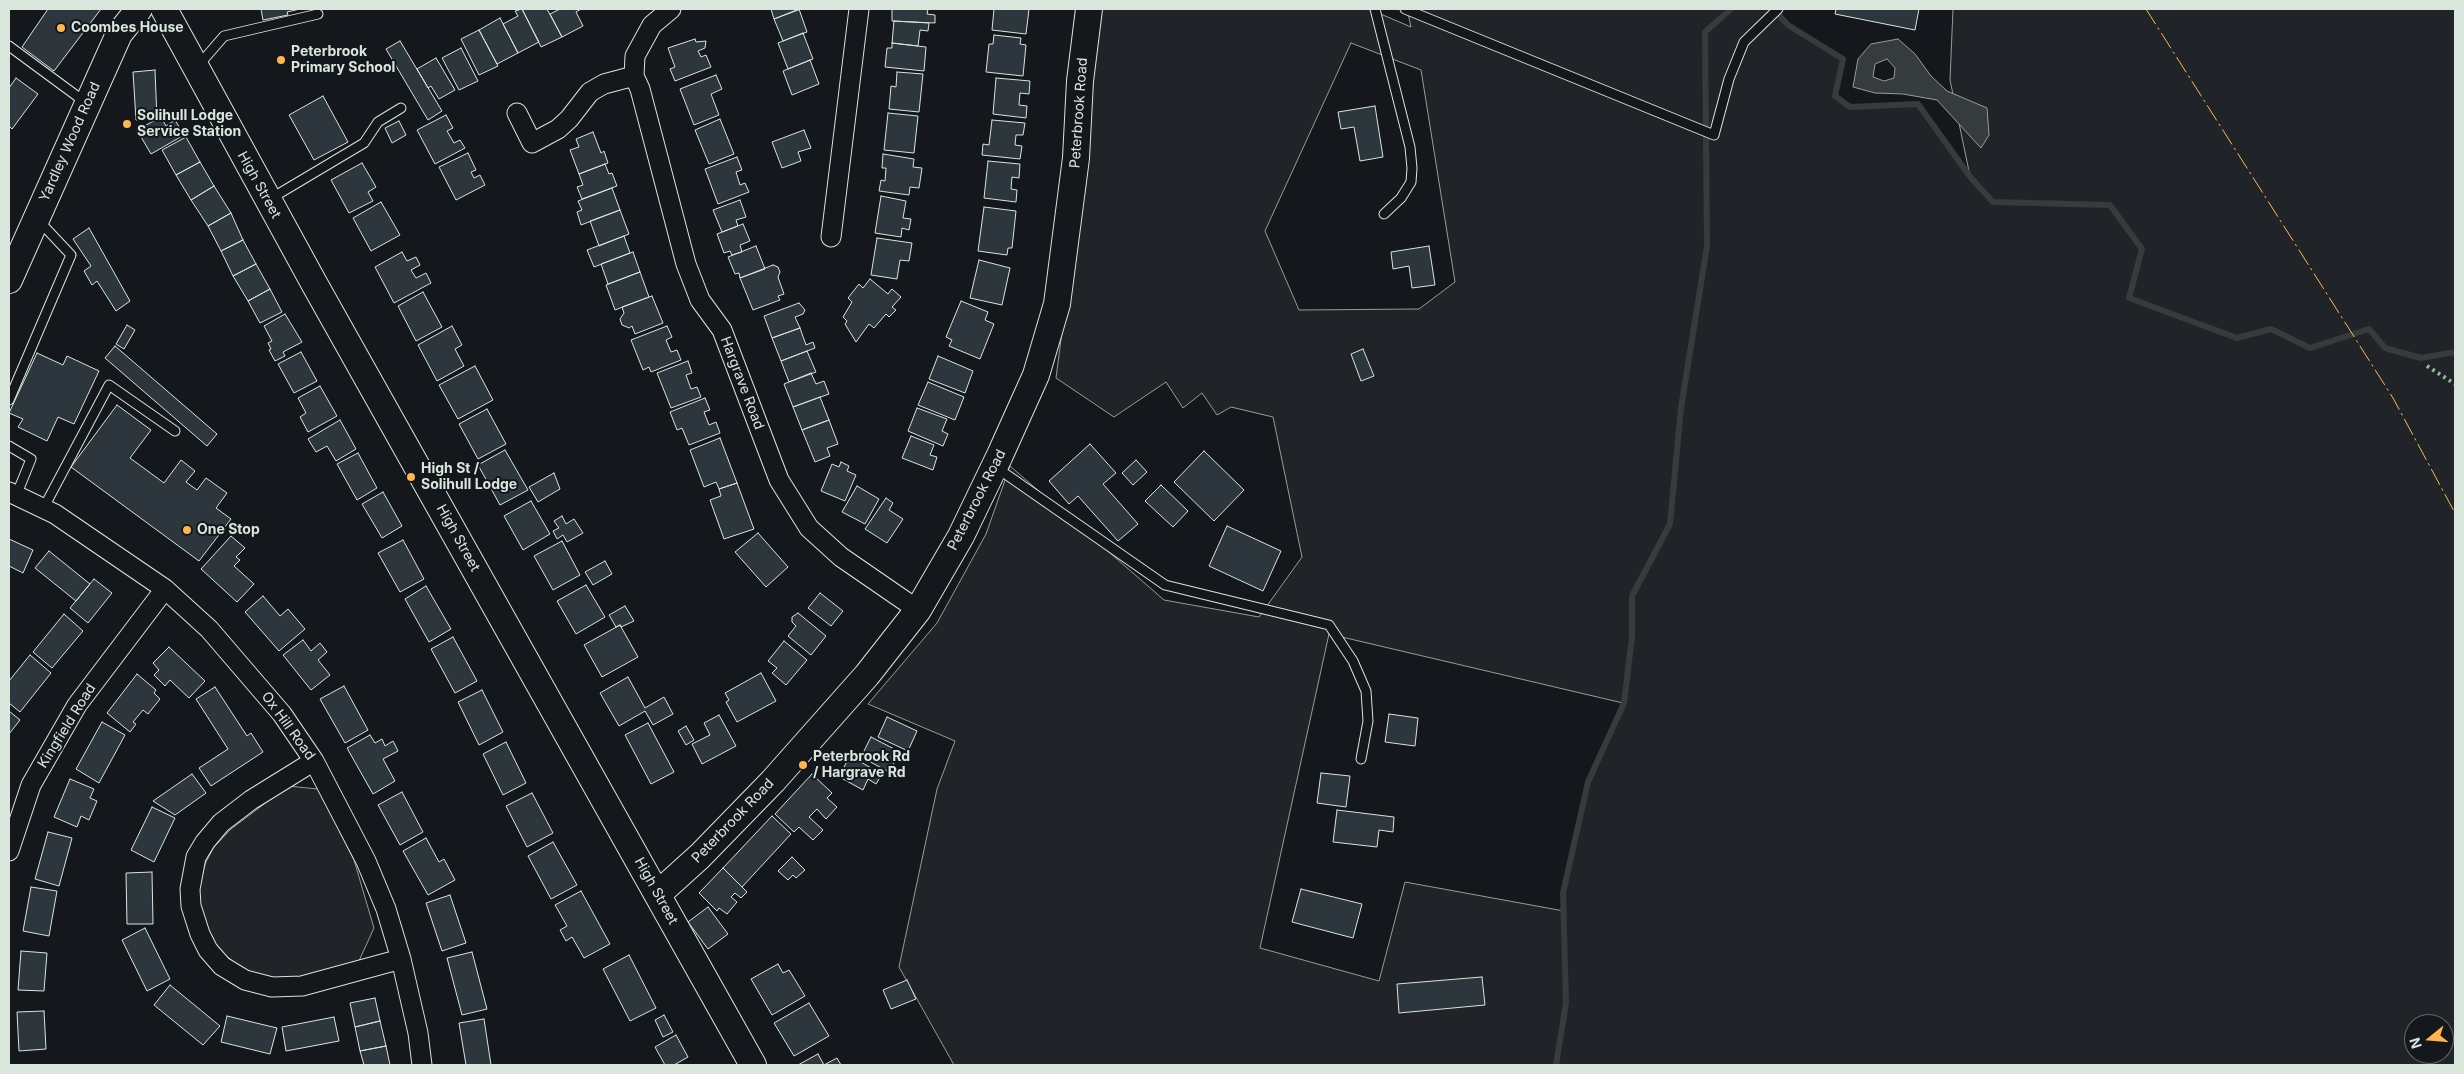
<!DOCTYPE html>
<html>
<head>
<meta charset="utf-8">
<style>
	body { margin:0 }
	#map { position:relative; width:2464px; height:1074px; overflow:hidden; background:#14181c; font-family:Inter,sans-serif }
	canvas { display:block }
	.frame { position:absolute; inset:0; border:10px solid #d8e6dc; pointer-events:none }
	.north { position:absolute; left:2404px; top:1014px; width:50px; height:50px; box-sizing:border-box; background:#14181c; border:1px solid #626a69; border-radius:50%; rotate:253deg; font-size:14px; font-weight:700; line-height:20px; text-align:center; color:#d8e6dc }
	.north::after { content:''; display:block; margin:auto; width:18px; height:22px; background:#ffb74d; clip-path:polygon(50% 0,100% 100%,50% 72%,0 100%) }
</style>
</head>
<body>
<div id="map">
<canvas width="2464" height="1074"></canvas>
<div class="frame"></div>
<div class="north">N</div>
</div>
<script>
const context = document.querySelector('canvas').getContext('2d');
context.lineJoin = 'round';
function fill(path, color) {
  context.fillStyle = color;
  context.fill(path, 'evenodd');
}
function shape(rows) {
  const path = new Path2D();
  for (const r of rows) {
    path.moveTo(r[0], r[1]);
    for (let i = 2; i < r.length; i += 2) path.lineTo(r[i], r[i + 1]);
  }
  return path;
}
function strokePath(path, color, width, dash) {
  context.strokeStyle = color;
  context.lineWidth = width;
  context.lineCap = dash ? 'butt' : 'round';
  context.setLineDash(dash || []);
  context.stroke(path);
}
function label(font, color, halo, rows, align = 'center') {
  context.font = font + ' Inter,sans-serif';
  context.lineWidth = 4;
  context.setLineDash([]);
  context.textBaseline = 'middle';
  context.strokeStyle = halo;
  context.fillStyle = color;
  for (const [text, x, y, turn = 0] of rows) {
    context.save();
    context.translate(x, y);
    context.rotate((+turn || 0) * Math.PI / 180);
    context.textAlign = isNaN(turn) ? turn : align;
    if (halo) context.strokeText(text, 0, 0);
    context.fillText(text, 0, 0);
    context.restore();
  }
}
const green = shape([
	[1099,9,1369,9,1411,27,1407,9,1773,9,1788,25,1843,59,1835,96,1850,107,1918,104,1970,176,1950,80,1953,9,2455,9,2455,1065,954,1065,899,967,937,789,955,741,868,704,937,623,986,534,1010,466,1164,600,1259,617,1302,557,1273,417,1231,407,1217,415,1202,393,1183,408,1166,382,1114,417,1056,378,1089,123,1099,9],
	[1351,43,1421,70,1455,282,1419,309,1299,310,1265,231,1351,43],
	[1329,634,1623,703,1588,782,1563,893,1564,911,1405,882,1379,981,1260,948,1329,634],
	[2414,1024,2444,1024,2444,1054,2414,1054,2414,1024],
	[288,786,318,789,354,860,374,928,358,963,296,980,269,978,242,969,217,948,205,927,199,906,199,884,206,862,214,847,231,829,288,786]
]);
fill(green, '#202428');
strokePath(green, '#939e99', 1);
const water = shape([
	[1898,39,1915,54,1931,76,1947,91,1987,108,1989,135,1981,148,1937,100,1903,94,1875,93,1853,87,1858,59,1871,44,1898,39],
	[1887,59,1895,68,1894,78,1884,81,1873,77,1875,64,1887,59]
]);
fill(water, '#363b3e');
strokePath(water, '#939e99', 1);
strokePath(shape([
	[1773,9,1788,25,1843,59,1835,96,1850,107,1918,104,1971,178,1993,202,2110,205,2142,249,2129,298,2237,338,2271,329,2310,348,2369,329,2385,348,2421,358,2455,352],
	[1556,1065,1566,1003,1563,893,1588,782,1624,703,1632,637,1632,596,1670,524,1681,408,1707,246,1705,32,1731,9]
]), '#363b3e', 6);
const building = shape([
	[48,9,101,9,54,71,22,47,48,9],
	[261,9,300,9,287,12,288,15,263,20,261,9],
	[522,9,547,9,562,37,541,47,522,9],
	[522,9,539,42,518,53,503,24,518,16,515,11,522,9],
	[560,9,581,9,576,12,583,26,562,37,550,14,560,9],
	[771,9,801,9,774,19,771,9],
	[799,9,807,32,783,41,774,19,799,9],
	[892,9,928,9,927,14,935,15,935,23,892,21,892,9],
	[994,9,1029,9,1026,34,992,30,994,9],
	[1836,9,1919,9,1915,30,1835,14,1836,9],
	[500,18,518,53,497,64,479,30,500,18],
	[894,21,929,23,928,31,920,30,918,46,892,43,894,21],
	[479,30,498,66,479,75,461,39,479,30],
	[803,33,813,59,788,69,778,43,803,33],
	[994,35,1021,38,1020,44,1026,45,1023,76,986,72,989,44,993,44,994,35],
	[695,39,696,42,706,41,705,48,698,51,701,57,706,55,711,67,675,81,670,69,675,67,668,48,695,39],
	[400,41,442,111,428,120,386,49,400,41],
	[892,43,926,47,924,71,885,67,887,48,892,48,892,43],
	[461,48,478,81,459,90,442,58,461,48],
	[436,58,455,90,439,99,431,86,428,88,417,69,436,58],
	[810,60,819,84,792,95,783,71,810,60],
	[155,70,157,119,136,120,133,72,155,70],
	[897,72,923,74,919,112,889,109,891,86,896,87,897,72],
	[716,75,722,89,711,94,719,115,694,125,680,89,716,75],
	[16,78,38,94,12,129,9,126,9,88,16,78],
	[996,78,1030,81,1029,94,1020,93,1019,105,1027,106,1026,118,993,114,996,78],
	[323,96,348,142,314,160,289,115,323,96],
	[1375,106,1383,157,1360,161,1354,127,1341,129,1338,112,1375,106],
	[888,113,918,116,914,153,884,150,888,113],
	[446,115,453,128,447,131,454,143,460,140,465,148,435,164,417,130,446,115],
	[161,117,166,126,175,120,184,135,151,154,137,130,161,117],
	[720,119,734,154,709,164,695,130,720,119],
	[992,120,1025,123,1023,135,1016,135,1015,145,1022,146,1020,159,982,155,983,144,989,145,992,120],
	[399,121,406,135,392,143,385,128,399,121],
	[804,130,811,148,798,152,801,161,782,168,772,142,804,130],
	[593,132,601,153,604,151,608,163,579,174,570,150,579,147,576,139,593,132],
	[186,137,200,162,176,175,162,150,186,137],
	[468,153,476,170,471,172,474,178,480,175,485,185,456,200,439,167,468,153],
	[883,154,914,159,913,167,922,168,919,188,910,187,909,195,879,191,881,180,885,181,886,168,882,168,883,154],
	[737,157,742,170,736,172,740,185,745,183,749,192,718,204,705,169,737,157],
	[988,161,1020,164,1019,178,1012,177,1011,189,1017,190,1016,202,984,198,988,161],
	[200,162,214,186,191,200,176,175,200,162],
	[362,163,376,187,368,192,373,201,349,213,331,180,362,163],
	[605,164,609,174,612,173,617,186,582,199,577,187,583,185,579,174,605,164],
	[214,186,231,213,208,226,191,200,214,186],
	[612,188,620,210,581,225,577,212,582,210,578,201,612,188],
	[881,196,906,201,903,218,911,219,909,230,902,228,901,237,875,233,881,196],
	[740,200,746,217,736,220,738,226,722,232,713,210,740,200],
	[381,202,400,235,371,251,353,218,381,202],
	[984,207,1016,211,1012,248,1008,248,1007,255,978,251,984,207],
	[620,210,629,234,599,246,590,221,620,210],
	[231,213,243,240,221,251,208,226,231,213],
	[743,224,750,241,740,245,742,252,732,255,730,251,724,253,717,234,743,224],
	[89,228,130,301,116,311,97,281,92,285,84,271,91,266,73,239,89,228],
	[624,236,630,253,594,267,587,250,624,236],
	[877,238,912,243,909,261,900,260,897,279,871,275,877,238],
	[243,240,256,264,233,276,221,251,243,240],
	[756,246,765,269,740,278,739,273,735,274,728,257,756,246],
	[1429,246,1435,285,1412,288,1409,266,1393,269,1391,252,1429,246],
	[402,252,407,261,416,257,420,265,411,270,416,278,426,273,431,283,394,303,375,267,402,252],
	[633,252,640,272,608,284,601,264,633,252],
	[979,260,1010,268,1002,305,970,298,979,260],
	[256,264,270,289,248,301,233,276,256,264],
	[773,265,778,267,780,272,778,277,784,294,778,296,780,300,753,310,740,278,773,265],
	[640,272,649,297,615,310,606,285,640,272],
	[870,279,888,294,892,289,901,297,892,307,896,310,889,317,886,314,874,328,869,324,856,342,845,324,847,321,843,317,852,302,848,298,859,284,863,288,870,279],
	[270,289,282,312,260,323,248,301,270,289],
	[423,292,442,327,416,341,398,306,423,292],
	[652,296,663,323,635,334,632,326,629,328,622,325,620,319,624,313,622,307,652,296],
	[961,301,988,312,985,320,994,324,980,359,949,346,952,340,946,337,961,301],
	[799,303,805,310,803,314,795,317,800,328,772,338,764,316,799,303],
	[285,314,302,342,283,352,285,356,275,361,269,350,271,349,268,343,272,341,264,326,285,314],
	[127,325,135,330,124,349,116,344,127,325],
	[452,326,462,345,455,349,464,366,437,381,418,345,452,326],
	[667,326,672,337,666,340,671,352,677,350,681,360,651,372,649,367,643,370,631,340,667,326],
	[800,328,806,345,813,342,815,348,781,361,772,338,800,328],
	[115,346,217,434,207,446,105,358,115,346],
	[1363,349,1374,376,1361,381,1351,354,1363,349],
	[807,351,816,372,789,382,781,361,807,351],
	[301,352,317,381,294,393,278,364,301,352],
	[37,353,63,365,67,356,99,371,74,424,58,417,47,441,18,427,23,419,9,413,37,353],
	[938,356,973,371,965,393,929,379,938,356],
	[688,361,692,373,686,375,691,389,697,387,701,397,671,408,657,373,688,361],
	[475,366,493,400,458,419,439,385,475,366],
	[811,373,816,384,824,381,829,394,793,407,784,384,811,373],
	[928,382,964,397,955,420,918,405,928,382],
	[320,386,337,416,308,432,300,417,306,413,298,398,320,386],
	[820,397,829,420,802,430,793,407,820,397],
	[705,398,710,410,704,412,709,425,716,422,720,433,689,445,682,428,677,430,670,412,705,398],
	[117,405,151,430,130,458,164,483,181,460,195,471,186,482,197,490,206,478,227,493,216,508,231,519,199,561,71,467,117,405],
	[917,408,947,419,942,431,948,434,943,446,908,431,917,408],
	[487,409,506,444,478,459,459,424,487,409],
	[340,420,356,449,336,461,327,446,316,452,308,439,340,420],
	[829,420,838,444,827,448,830,456,815,462,802,430,829,420],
	[911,436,934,445,930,455,937,457,933,470,902,458,911,436],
	[720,438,737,483,719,489,716,482,704,487,690,450,720,438],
	[1090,444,1116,473,1103,484,1138,524,1118,541,1078,496,1069,504,1049,481,1090,444],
	[505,450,528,490,500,505,478,465,505,450],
	[1204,451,1244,490,1214,521,1174,482,1204,451],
	[358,453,377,488,357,500,337,464,358,453],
	[1136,460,1147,472,1133,485,1122,473,1136,460],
	[841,462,849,466,847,471,856,475,845,501,821,491,832,464,839,467,841,462],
	[554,473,560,489,538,502,529,487,554,473],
	[737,483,754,529,724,539,710,500,721,496,719,489,737,483],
	[1161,485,1188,511,1173,527,1145,501,1161,485],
	[857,486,879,499,865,524,842,512,857,486],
	[383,492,402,526,382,538,362,504,383,492],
	[886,498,893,503,889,510,903,519,887,543,865,529,886,498],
	[531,501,550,534,523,550,504,516,531,501],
	[562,516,566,524,574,519,583,533,567,542,563,535,557,539,553,531,559,528,554,521,562,516],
	[1227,526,1281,551,1263,591,1209,566,1227,526],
	[758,533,788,567,766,587,735,552,758,533],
	[231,536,245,548,236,557,240,560,234,566,254,584,237,602,201,569,231,536],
	[9,539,33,550,23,573,9,566,9,539],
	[403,540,424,579,400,592,378,553,403,540],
	[562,541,580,575,553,590,534,556,562,541],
	[49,551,90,584,76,601,35,568,49,551],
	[605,561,612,574,593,585,585,572,605,561],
	[94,579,112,593,88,623,70,608,94,579],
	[586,585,605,617,576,634,557,601,586,585],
	[426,586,451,629,429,642,405,599,426,586],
	[820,593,843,611,831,626,808,608,820,593],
	[263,596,280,616,288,609,305,629,279,651,245,612,263,596],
	[625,606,634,621,621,627,620,625,616,627,609,615,625,606],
	[798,613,826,636,811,655,788,636,796,626,792,622,792,617,798,613],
	[64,614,83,631,52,668,33,652,64,614],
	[620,625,638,657,602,677,584,645,620,625],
	[453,637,477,681,455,693,431,649,453,637],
	[303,640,311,651,320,643,327,652,318,660,330,675,311,690,283,655,303,640],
	[784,641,807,660,786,685,772,673,777,668,768,661,784,641],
	[169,647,205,681,189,698,170,680,165,686,154,675,159,670,153,663,169,647],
	[30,655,51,673,20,712,9,703,9,681,30,655],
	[761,673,776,701,737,722,726,702,729,700,725,693,761,673],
	[137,674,156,690,154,693,160,699,148,714,143,710,133,722,136,724,130,732,107,713,137,674],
	[628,677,645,708,664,697,673,714,653,725,645,711,619,726,600,693,628,677],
	[344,686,368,730,345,743,320,699,344,686],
	[215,687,247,736,251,733,263,752,211,786,199,768,228,749,196,699,215,687],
	[482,690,503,732,479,745,458,702,482,690],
	[9,711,20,720,9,734,9,711],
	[1389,714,1418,718,1415,746,1385,742,1389,714],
	[719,715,736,746,702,764,692,744,710,735,704,723,719,715],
	[887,717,917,731,908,751,878,737,887,717],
	[102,722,125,735,99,783,76,769,102,722],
	[648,723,674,772,651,784,625,735,648,723],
	[686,726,694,740,686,745,678,731,686,726],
	[370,735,375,743,382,739,385,746,393,741,398,751,383,759,395,781,373,794,347,748,370,735],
	[871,737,900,752,889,772,861,757,871,737],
	[506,742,526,783,503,795,483,754,506,742],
	[850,756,882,774,876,784,868,779,863,790,843,779,848,769,844,767,850,756],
	[1321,773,1350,776,1346,807,1317,803,1321,773],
	[192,774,206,793,175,815,153,801,192,774],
	[812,774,832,793,827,798,837,807,826,819,817,809,809,817,823,830,813,840,799,827,794,832,775,814,812,774],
	[70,779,94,789,90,798,97,801,89,820,81,816,77,827,54,817,70,779],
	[402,792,423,832,400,845,378,805,402,792],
	[532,793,553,833,527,847,506,806,532,793],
	[152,807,175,818,154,862,131,850,152,807],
	[1337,810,1394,817,1393,832,1379,830,1377,847,1333,842,1337,810],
	[772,816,791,834,742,887,723,868,772,816],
	[48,832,72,838,59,886,35,879,48,832],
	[426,838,439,862,444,859,455,880,428,895,403,851,426,838],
	[553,842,577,885,551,899,528,856,553,842],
	[792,857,805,870,796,878,793,875,788,880,778,871,792,857],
	[723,868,747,892,741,898,735,893,731,897,737,902,727,914,719,908,717,911,699,893,723,868],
	[152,872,153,924,127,924,126,873,152,872],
	[31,887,57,891,49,936,23,931,31,887],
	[1301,889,1362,904,1353,938,1292,922,1301,889],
	[581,891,610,944,584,958,572,937,566,941,560,930,567,926,555,905,581,891],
	[450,895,466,943,442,951,426,903,450,895],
	[708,907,728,934,708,949,688,922,708,907],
	[145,928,170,979,147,991,122,940,145,928],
	[21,951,47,953,44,991,18,990,21,951],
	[472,952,487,1009,462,1015,447,958,472,952],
	[629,955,656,1008,630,1021,603,969,629,955],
	[778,964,783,973,789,970,805,996,772,1015,751,979,778,964],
	[1482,977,1485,1005,1399,1013,1397,984,1482,977],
	[907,980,916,999,891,1009,883,990,907,980],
	[170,985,220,1026,203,1045,154,1005,170,985],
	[375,998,380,1021,355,1027,350,1003,375,998],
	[809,1003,829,1036,794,1056,774,1023,809,1003],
	[44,1011,46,1049,19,1051,17,1012,44,1011],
	[664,1015,673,1032,663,1037,655,1020,664,1015],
	[227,1016,277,1028,270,1054,221,1042,227,1016],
	[334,1017,339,1041,286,1051,282,1027,334,1017],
	[484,1019,491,1065,466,1065,459,1023,484,1019],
	[380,1021,386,1046,360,1051,355,1027,380,1021],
	[676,1035,688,1057,674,1065,665,1065,655,1047,676,1035],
	[386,1046,390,1065,364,1065,360,1051,386,1046],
	[818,1054,824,1065,837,1058,841,1065,798,1065,818,1054]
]);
fill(building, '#2c363c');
strokePath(building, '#d8e6dc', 1);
const lane = shape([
	[1375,9,1410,147,1412,168,1411,182,1401,198,1384,214],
	[1405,9,1714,135,1729,79,1744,42,1778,9],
	[9,46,85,102],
	[198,66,224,36,318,14],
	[270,199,364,143,378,122,401,108],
	[9,400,71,255,39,221],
	[9,446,31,459,16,496],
	[997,468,1165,585,1329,625,1353,661,1366,691,1368,721,1361,759],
	[43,509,109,385,175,431]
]);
const street = shape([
	[671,9,652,25,635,56,634,76,640,89,686,264,700,300,722,330,779,480,809,528,841,557,918,610],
	[517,113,532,143,558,129,569,119,590,92,604,84,634,76],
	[831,237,859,9],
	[9,492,55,514,165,589,209,629,282,714,314,761,366,861,386,909,401,959,418,1033,422,1065],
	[314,761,251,800,221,823,205,842,196,857,190,889,191,906,200,934,208,950,222,966,245,980,272,987,302,986,401,959],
	[9,851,31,785,77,705,165,589]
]);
const secondary = shape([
	[164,9,315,285,753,1065],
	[9,280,119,34,139,9],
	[658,894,700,856,773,781,867,675,918,610,961,536,1000,455,1036,375,1057,304,1076,158,1080,81,1089,9]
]);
strokePath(lane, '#d8e6dc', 11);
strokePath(street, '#d8e6dc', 21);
strokePath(secondary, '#d8e6dc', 28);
strokePath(lane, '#14181c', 9);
strokePath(street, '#14181c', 19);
strokePath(secondary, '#14181c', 26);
strokePath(shape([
	[2427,366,2455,384]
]), '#8ac095', 4, [2.5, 4]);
strokePath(shape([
	[2146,9,2393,398,2455,513]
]), '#ffb74d', 1, [18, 4, 2.5, 4]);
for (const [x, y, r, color] of [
	[61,28,5,"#ffb74d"],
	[281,60,5,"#ffb74d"],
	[127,124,5,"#ffb74d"],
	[411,477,5,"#ffb74d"],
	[187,530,5,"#ffb74d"],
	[803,765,5,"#ffb74d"]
]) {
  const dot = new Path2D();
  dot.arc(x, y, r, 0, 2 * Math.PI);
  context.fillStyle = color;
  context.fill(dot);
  strokePath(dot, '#14181c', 2);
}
label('bold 14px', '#d8e6dc', '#14181c', [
	["Coombes House",71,28],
	["Peterbrook",291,52],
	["Primary School",291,68],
	["Solihull Lodge",137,116],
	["Service Station",137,132],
	["High St /",421,469],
	["Solihull Lodge",421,485],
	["One Stop",197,530],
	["Peterbrook Rd",813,757],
	["/ Hargrave Rd",813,773]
], 'left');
label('14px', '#d8e6dc', '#14181c', [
	["Peterbrook Road",1079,113,-86],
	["Yardley Wood Road",70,142,-66],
	["High Street",259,185,61],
	["Hargrave Road",742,383,69],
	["Peterbrook Road",977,500,-63],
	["High Street",458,538,61],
	["Kingfield Road",67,726,-58],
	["Ox Hill Road",288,726,54],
	["Peterbrook Road",733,821,-46],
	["High Street",656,891,61]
]);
</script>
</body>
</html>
